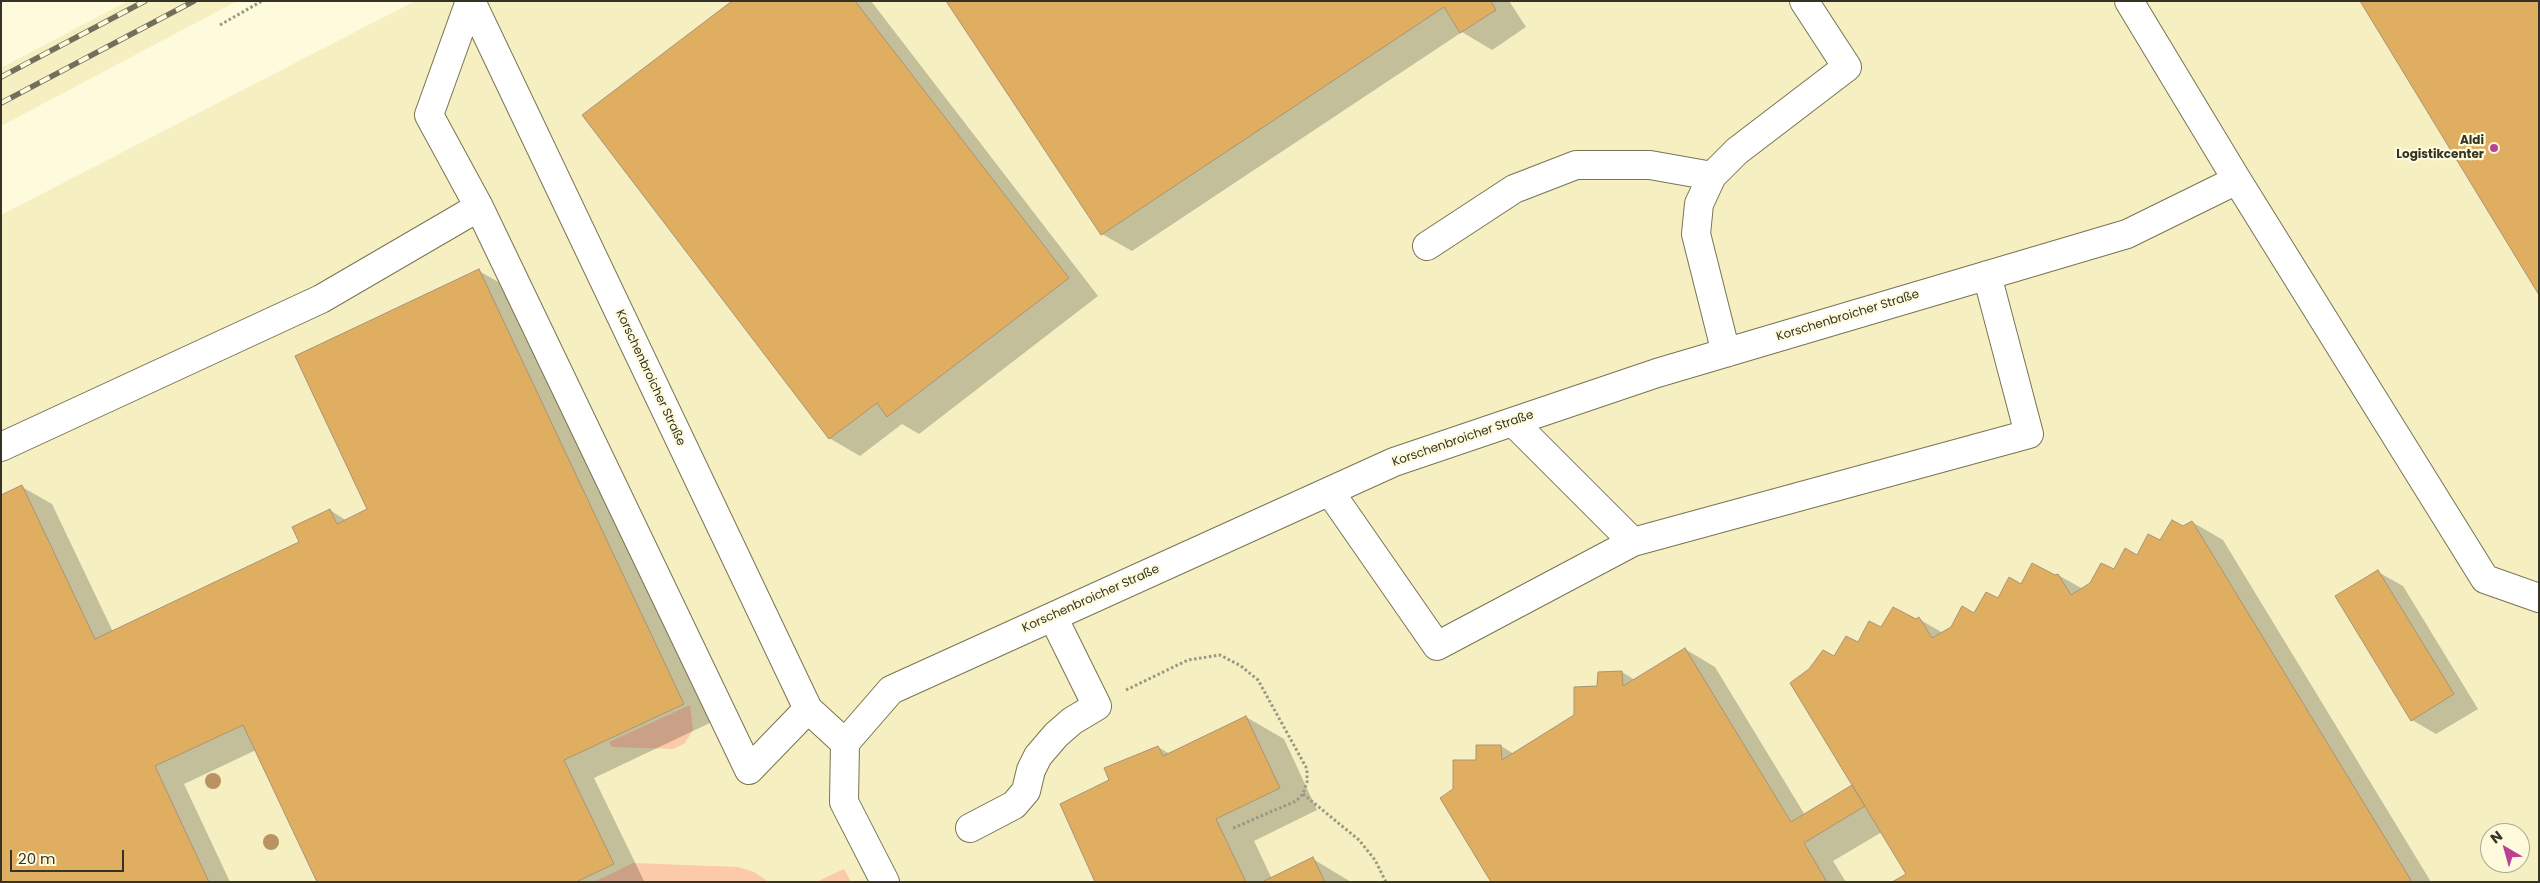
<!DOCTYPE html>
<html>
<head>
<meta charset="utf-8">
<style>
	body { margin:0 }
	#map { position:relative; width:2540px; height:883px; overflow:hidden; background:#fefadc; font-family:Poppins,sans-serif }
	canvas { display:block }
	.frame { position:absolute; inset:0; border:2px solid #353325; pointer-events:none }
	.north { position:absolute; left:2480px; top:823px; width:50px; height:50px; box-sizing:border-box; background:#fefadc; border:1px solid #aeaa93; border-radius:50%; rotate:322deg; font-size:14px; font-weight:700; line-height:20px; text-align:center; color:#353325 }
	.north::after { content:''; display:block; margin:auto; width:18px; height:22px; background:#bc4193; clip-path:polygon(50% 0,100% 100%,50% 72%,0 100%) }
	.scale { position:absolute; left:10px; top:850px; width:114px; height:22px; box-sizing:border-box; border:2px solid #353325; border-top:0; padding-left:6px; font-size:15px; line-height:18px; white-space:nowrap; color:#353325; -webkit-text-stroke:4px #fefadc; paint-order:stroke }
</style>
</head>
<body>
<div id="map">
<canvas width="2540" height="883"></canvas>
<div class="frame"></div>
<div class="north">N</div>
<div class="scale">20 m</div>
</div>
<script>
const context = document.querySelector('canvas').getContext('2d');
context.lineJoin = 'round';
function fill(path, color) {
  context.fillStyle = color;
  context.fill(path, 'evenodd');
}
function shape(rows) {
  const path = new Path2D();
  for (const r of rows) {
    path.moveTo(r[0], r[1]);
    for (let i = 2; i < r.length; i += 2) path.lineTo(r[i], r[i + 1]);
  }
  return path;
}
function strokePath(path, color, width, dash) {
  context.strokeStyle = color;
  context.lineWidth = width;
  context.lineCap = dash ? 'butt' : 'round';
  context.setLineDash(dash || []);
  context.stroke(path);
}
function label(font, color, halo, rows, align = 'center') {
  context.font = font + ' Poppins,sans-serif';
  context.lineWidth = 4.5;
  context.setLineDash([]);
  context.textBaseline = 'middle';
  context.strokeStyle = halo;
  context.fillStyle = color;
  for (const [text, x, y, turn = 0] of rows) {
    context.save();
    context.translate(x, y);
    context.rotate((+turn || 0) * Math.PI / 180);
    context.textAlign = isNaN(turn) ? turn : align;
    if (halo) context.strokeText(text, 0, 0);
    context.fillText(text, 0, 0);
    context.restore();
  }
}
fill(shape([
	[128,1,237,1,1,126,1,68],
	[415,1,2539,1,2539,882,1,882,1,215],
	[2490,833,2520,833,2520,863,2490,863]
]), '#f5efc2');
fill(shape([
	[690,705,693,730,684,744,673,749,612,747,609,742],
	[633,863,738,867,754,872,769,882,594,882],
	[844,869,851,882,816,882]
]), '#fdcaa9');
fill(shape([
	[734,1,871,1,1098,296,919,434,902,424,860,456,829,438],
	[947,1,1509,1,1526,27,1492,50,1462,32,1132,251,1102,234],
	[479,271,509,288,714,721,594,778,644,881,318,882,256,750,184,784,230,882,1,882,22,487,52,504,113,632,301,543,330,510,347,521,369,510],
	[2192,522,2223,540,2431,882,1895,882,1907,874,1882,832,1833,861,1846,882,1492,882,1454,789,1477,761,1501,746,1514,754,1575,716,1599,687,1622,672,1635,680,1685,649,1715,667,1805,815,1854,785,1835,658,1882,629,1919,619,1943,633,2022,585,2058,575,2083,589],
	[2378,572,2403,586,2478,709,2436,734,2412,720],
	[1246,717,1284,739,1317,810,1254,841,1272,879,1313,859,1351,882,1096,882,1111,781,1158,747,1170,754]
]), '#0003');
const building = shape([
	[732,1,855,1,1069,278,887,417,877,403,829,439,582,115,732,1],
	[946,1,1491,1,1496,10,1460,33,1444,7,1101,235,946,1],
	[2360,1,2539,1,2539,295,2360,1],
	[479,269,684,704,564,760,614,864,576,882,317,882,243,725,155,766,209,882,1,882,1,495,22,485,95,639,299,542,292,527,330,509,337,524,367,509,295,356,479,269],
	[2172,520,2183,526,2192,521,2412,882,1892,882,1906,874,1790,683,1809,669,1823,650,1834,656,1846,636,1858,642,1869,621,1881,627,1893,607,1916,619,1919,617,1932,638,1951,627,1962,606,1974,613,1986,592,1998,598,2009,577,2021,584,2032,563,2055,575,2058,574,2071,595,2090,583,2101,563,2114,569,2125,548,2137,555,2148,534,2160,540,2172,520],
	[2378,570,2454,694,2411,721,2335,596,2378,570],
	[1685,648,1791,822,1852,785,1865,806,1804,843,1827,882,1491,882,1440,798,1453,789,1453,760,1476,760,1476,745,1501,745,1502,760,1574,715,1574,687,1597,686,1598,672,1622,671,1623,686,1685,648],
	[1246,716,1280,788,1216,819,1246,882,1095,882,1060,804,1109,780,1104,768,1158,746,1163,756,1246,716],
	[1313,857,1325,882,1262,882,1313,857]
]);
fill(building, '#e0ae60');
strokePath(building, '#a99476', 1);
const minor = shape([
	[470,1,429,115,479,207],
	[471,1,808,709,845,743],
	[2237,180,2485,579,2539,598],
	[1427,246,1514,189,1576,165,1650,165,1712,176],
	[1726,353,1696,234,1699,204,1712,176,1737,151,1847,67,1804,1],
	[1513,422,1633,542],
	[1,447,321,299,479,207,749,770,808,709],
	[1330,492,1437,646,1633,542,2029,434,1987,275],
	[970,828,1014,805,1026,791,1031,770,1038,756,1056,735,1072,721,1097,706,1053,617],
	[885,882,844,802,845,743,891,690,1394,462,1657,373,2127,234,2237,180,2129,1]
]);
strokePath(minor, '#797453', 30);
strokePath(shape([
	[220,25,262,1],
	[1126,690,1188,660,1220,655,1241,666,1258,680,1307,769,1307,782,1303,794,1296,801,1231,829],
	[1303,794,1359,840,1375,860,1386,882]
]), '#9a9781', 3, [2.5, 2.5]);
strokePath(minor, '#fff', 28);
const rail = shape([
	[1,77,145,1],
	[1,103,194,1]
]);
strokePath(rail, '#726f5c', 5.5);
strokePath(rail, '#fefadc', 4, [11]);
context.fillStyle = '#ba9363';
for (const [x, y] of [
	[213,781],
	[271,842]
]) {
  context.beginPath();
  context.arc(x, y, 8, 0, 2 * Math.PI);
  context.fill();
}
for (const [x, y, r, color] of [
	[2494,148,5,"#bc4193"]
]) {
  const dot = new Path2D();
  dot.arc(x, y, r, 0, 2 * Math.PI);
  context.fillStyle = color;
  context.fill(dot);
  strokePath(dot, '#fefadc', 2);
}
label('bold 12px', '#353325', '#fefadc', [
	["Aldi",2484,141],
	["Logistikcenter",2484,155]
], 'right');
label('12px', '#353325', '#fefadc', [
	["Korschenbroicher Straße",1848,316,-17],
	["Korschenbroicher Straße",650,378,65],
	["Korschenbroicher Straße",1463,439,-19],
	["Korschenbroicher Straße",1091,599,-24]
]);
</script>
</body>
</html>
